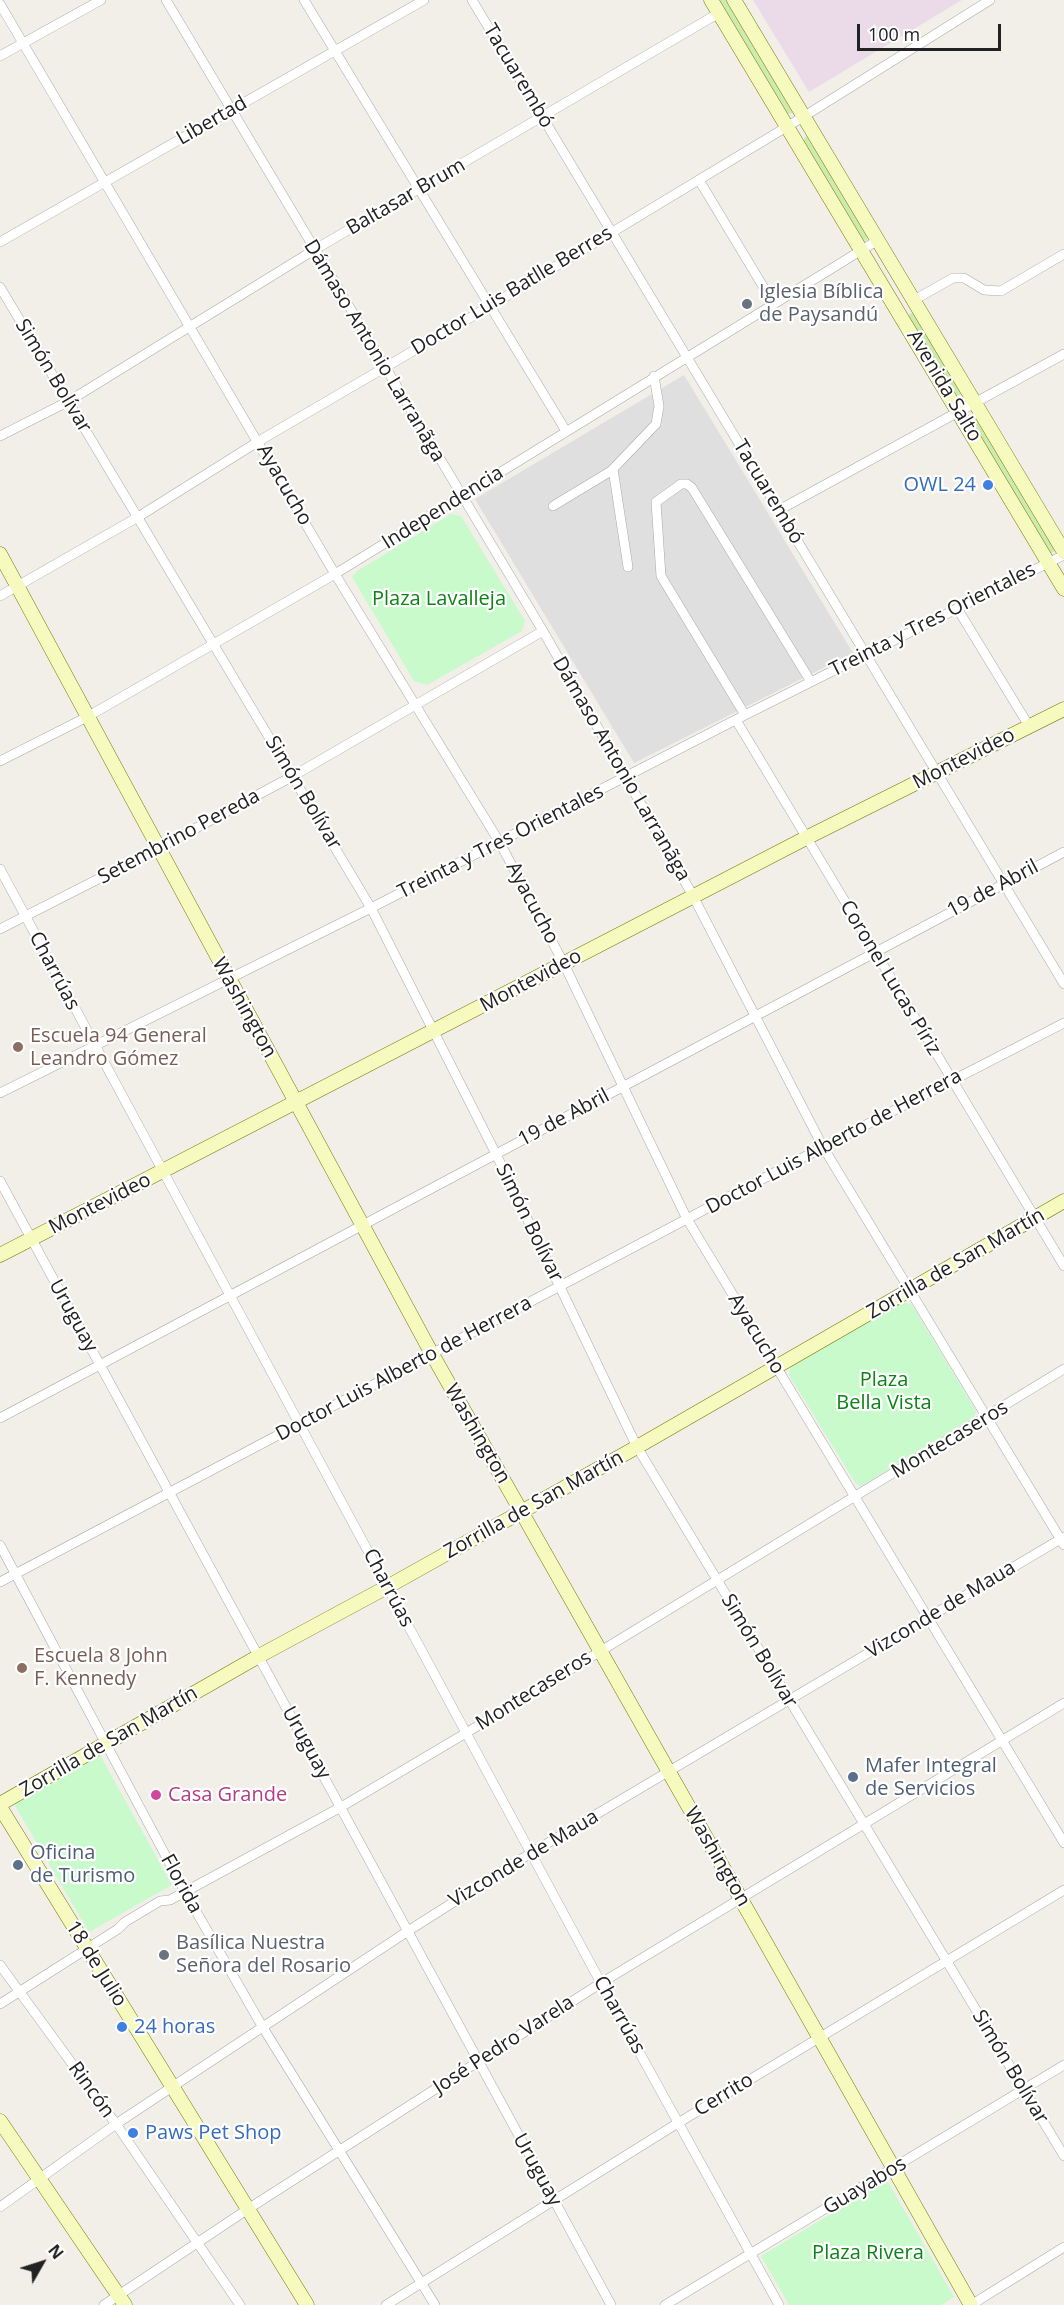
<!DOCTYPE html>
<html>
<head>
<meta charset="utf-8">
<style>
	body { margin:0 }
	#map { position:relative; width:1064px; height:2305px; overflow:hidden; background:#f2efe9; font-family:"Open Sans",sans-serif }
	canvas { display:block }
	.north { position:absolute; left:12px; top:2233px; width:60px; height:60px; -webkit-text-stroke:4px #fff; paint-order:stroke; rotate:51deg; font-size:16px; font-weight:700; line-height:24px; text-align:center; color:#222 }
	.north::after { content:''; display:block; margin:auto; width:21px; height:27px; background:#222; clip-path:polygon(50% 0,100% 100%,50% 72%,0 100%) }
	.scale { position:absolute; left:857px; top:24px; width:144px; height:27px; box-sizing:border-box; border:3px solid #222; border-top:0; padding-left:8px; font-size:18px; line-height:21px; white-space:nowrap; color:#222; -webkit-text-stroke:4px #fff; paint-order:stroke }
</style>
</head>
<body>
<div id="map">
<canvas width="1064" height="2305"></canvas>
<div class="north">N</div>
<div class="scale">100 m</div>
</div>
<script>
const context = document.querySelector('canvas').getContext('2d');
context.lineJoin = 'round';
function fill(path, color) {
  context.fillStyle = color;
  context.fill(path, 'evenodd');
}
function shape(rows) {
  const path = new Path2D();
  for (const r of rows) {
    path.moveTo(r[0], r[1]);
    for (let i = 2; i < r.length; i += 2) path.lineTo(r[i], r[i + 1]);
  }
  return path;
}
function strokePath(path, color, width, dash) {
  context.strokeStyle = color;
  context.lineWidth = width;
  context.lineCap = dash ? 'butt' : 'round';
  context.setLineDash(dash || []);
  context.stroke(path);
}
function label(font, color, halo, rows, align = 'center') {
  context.font = font + ' "Open Sans",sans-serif';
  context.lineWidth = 4.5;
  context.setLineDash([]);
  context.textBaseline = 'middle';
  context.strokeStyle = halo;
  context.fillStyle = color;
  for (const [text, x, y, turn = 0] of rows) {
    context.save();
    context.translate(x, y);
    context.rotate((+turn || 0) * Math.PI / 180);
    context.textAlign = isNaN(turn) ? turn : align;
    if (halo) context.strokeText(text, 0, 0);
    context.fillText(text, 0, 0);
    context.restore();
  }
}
fill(shape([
	[684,375,853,653,634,763,475,499]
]), '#e0dfdf');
fill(shape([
	[753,0,962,0,809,92]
]), '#ebdbe8');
fill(shape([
	[716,0,727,0,793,109,792,113,785,114],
	[806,136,810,138,869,235,866,241,861,240,802,143],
	[911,313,915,313,960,391,960,395,954,395,907,318],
	[975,412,1058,549,1051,553,968,416]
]), '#cdebb0');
fill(shape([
	[451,514,461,516,525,621,522,631,427,685,414,681,352,577,357,571],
	[904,1302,912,1305,976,1411,974,1417,861,1486,856,1484,789,1375,791,1366],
	[100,1755,172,1885,89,1932,14,1804],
	[887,2180,954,2297,941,2305,789,2305,761,2256]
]), '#c8facc');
const street = shape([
	[166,0,543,631,693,896,823,1147,1064,1545],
	[304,0,566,431],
	[472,0,1064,984],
	[0,4,335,574,500,843,564,964,687,1219,1064,1843],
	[0,56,101,0],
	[699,180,773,303],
	[0,242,424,0],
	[0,287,371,908,496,1154,637,1447,1064,2156],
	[914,300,953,278,964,278,984,290,1001,291,1064,254],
	[0,436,69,401,314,250,719,13],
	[613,469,628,567],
	[553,506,611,471,656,424,659,406,654,376],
	[779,510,1064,354],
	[0,596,138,517,259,441,490,306,803,117,990,0],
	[957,608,1029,726],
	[745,715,661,576,656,502,681,484,687,484,692,488,811,682],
	[736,720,1064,1266],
	[0,761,87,717,335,574,878,240],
	[0,869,601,1983,779,2305],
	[0,929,157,849,293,776,543,631],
	[0,1093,371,908,745,715,1064,555],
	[0,1181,611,2305],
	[0,1418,1064,852],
	[0,1545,185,1892,262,2026,435,2305],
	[0,1582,823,1147,1064,1023],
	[0,1965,116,2124,240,2305],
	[0,2004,118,1929,125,1922,160,1901,170,1900,341,1807,466,1733,1064,1369],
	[0,2207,116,2124,408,1931,531,1853,1064,1537],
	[104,2305,248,2209,601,1983,1064,1703],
	[386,2305,678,2123,1064,1890],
	[665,2305,1064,2065],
	[971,2305,1064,2247]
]);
const secondary = shape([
	[711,0,1064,589],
	[734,0,1064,552],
	[0,554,432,1354,971,2305],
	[0,1255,806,838,1064,709],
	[0,1804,259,1656,387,1587,637,1447,1064,1201],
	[0,1807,307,2305],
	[0,2121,125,2305]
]);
strokePath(street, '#a9a9a9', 10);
strokePath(secondary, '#707d05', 15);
strokePath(street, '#fff', 9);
strokePath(secondary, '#f7fabf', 14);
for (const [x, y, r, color] of [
	[747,304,6,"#6b7280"],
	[988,485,6,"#3f7fe0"],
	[18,1047,6,"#8d6e63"],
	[22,1668,6,"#8d6e63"],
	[853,1777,6,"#5c6f8a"],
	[156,1795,6,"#d1479c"],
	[18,1865,6,"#5c6f8a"],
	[164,1955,6,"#6b7280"],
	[122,2027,6,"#3f7fe0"],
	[133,2133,6,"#3f7fe0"]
]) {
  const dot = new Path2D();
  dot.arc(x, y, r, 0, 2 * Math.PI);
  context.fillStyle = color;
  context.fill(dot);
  strokePath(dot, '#fff', 2);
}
label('20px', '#222', '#fff', [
	["Tacuarembó",518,76,59],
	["Libertad",212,121,-30],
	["Baltasar Brum",406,197,-30],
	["Doctor Luis Batlle Berres",512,291,-31],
	["Dámaso Antonio Larranãga",374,351,59],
	["Simón Bolívar",53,376,59],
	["Avenida Salto",944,386,59],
	["Ayacucho",284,485,60],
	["Tacuarembó",768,492,59],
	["Independencia",443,508,-32],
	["Treinta y Tres Orientales",933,620,-27],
	["Montevideo",964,759,-27],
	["Dámaso Antonio Larranãga",621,769,60],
	["Simón Bolívar",303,793,59],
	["Setembrino Pereda",179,837,-28],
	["Treinta y Tres Orientales",501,842,-27],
	["19 de Abril",993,889,-28],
	["Ayacucho",532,903,62],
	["Charrúas",54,971,62],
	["Coronel Lucas Píriz",890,978,59],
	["Montevideo",531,981,-28],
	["Washington",244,1008,61],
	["19 de Abril",564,1118,-28],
	["Doctor Luis Alberto de Herrera",834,1142,-28],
	["Montevideo",100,1204,-27],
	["Simón Bolívar",529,1223,64],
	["Zorrilla de San Martín",956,1264,-30],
	["Uruguay",73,1316,61],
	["Ayacucho",756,1334,59],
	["Doctor Luis Alberto de Herrera",404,1369,-28],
	["Washington",477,1434,60],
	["Montecaseros",950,1440,-31],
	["Zorrilla de San Martín",534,1505,-29],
	["Charrúas",388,1588,62],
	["Vizconde de Maua",941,1610,-31],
	["Simón Bolívar",759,1651,59],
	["Montecaseros",534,1691,-32],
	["Zorrilla de San Martín",109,1742,-30],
	["Uruguay",306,1743,61],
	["Washington",717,1857,60],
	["Vizconde de Maua",524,1859,-31],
	["Florida",181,1884,61],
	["18 de Julio",96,1964,58],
	["Charrúas",619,2015,61],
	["José Pedro Varela",504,2045,-33],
	["Simón Bolívar",1010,2067,59],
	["Rincón",91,2090,54],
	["Cerrito",724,2095,-31],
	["Uruguay",537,2170,61],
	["Guayabos",865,2186,-31]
]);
label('20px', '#5b616d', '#fff', [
	["Iglesia Bíblica",759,292],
	["de Paysandú",759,315],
	["Basílica Nuestra",176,1943],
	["Señora del Rosario",176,1966]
], 'left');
label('20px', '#366cbe', '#fff', [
	["OWL 24",976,485,"right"],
	["24 horas",134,2027],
	["Paws Pet Shop",145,2133]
], 'left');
label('20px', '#0c8416', '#fff', [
	["Plaza Lavalleja",439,599],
	["Plaza",884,1380],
	["Bella Vista",884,1403],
	["Plaza Rivera",868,2253]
]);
label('20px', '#785e54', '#fff', [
	["Escuela 94 General",30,1036],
	["Leandro Gómez",30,1059],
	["Escuela 8 John",34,1656],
	["F. Kennedy",34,1679]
], 'left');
label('20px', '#4e5e75', '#fff', [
	["Mafer Integral",865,1766],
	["de Servicios",865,1789],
	["Oficina",30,1853],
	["de Turismo",30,1876]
], 'left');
label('20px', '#b23c85', '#fff', [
	["Casa Grande",168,1795]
], 'left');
</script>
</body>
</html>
